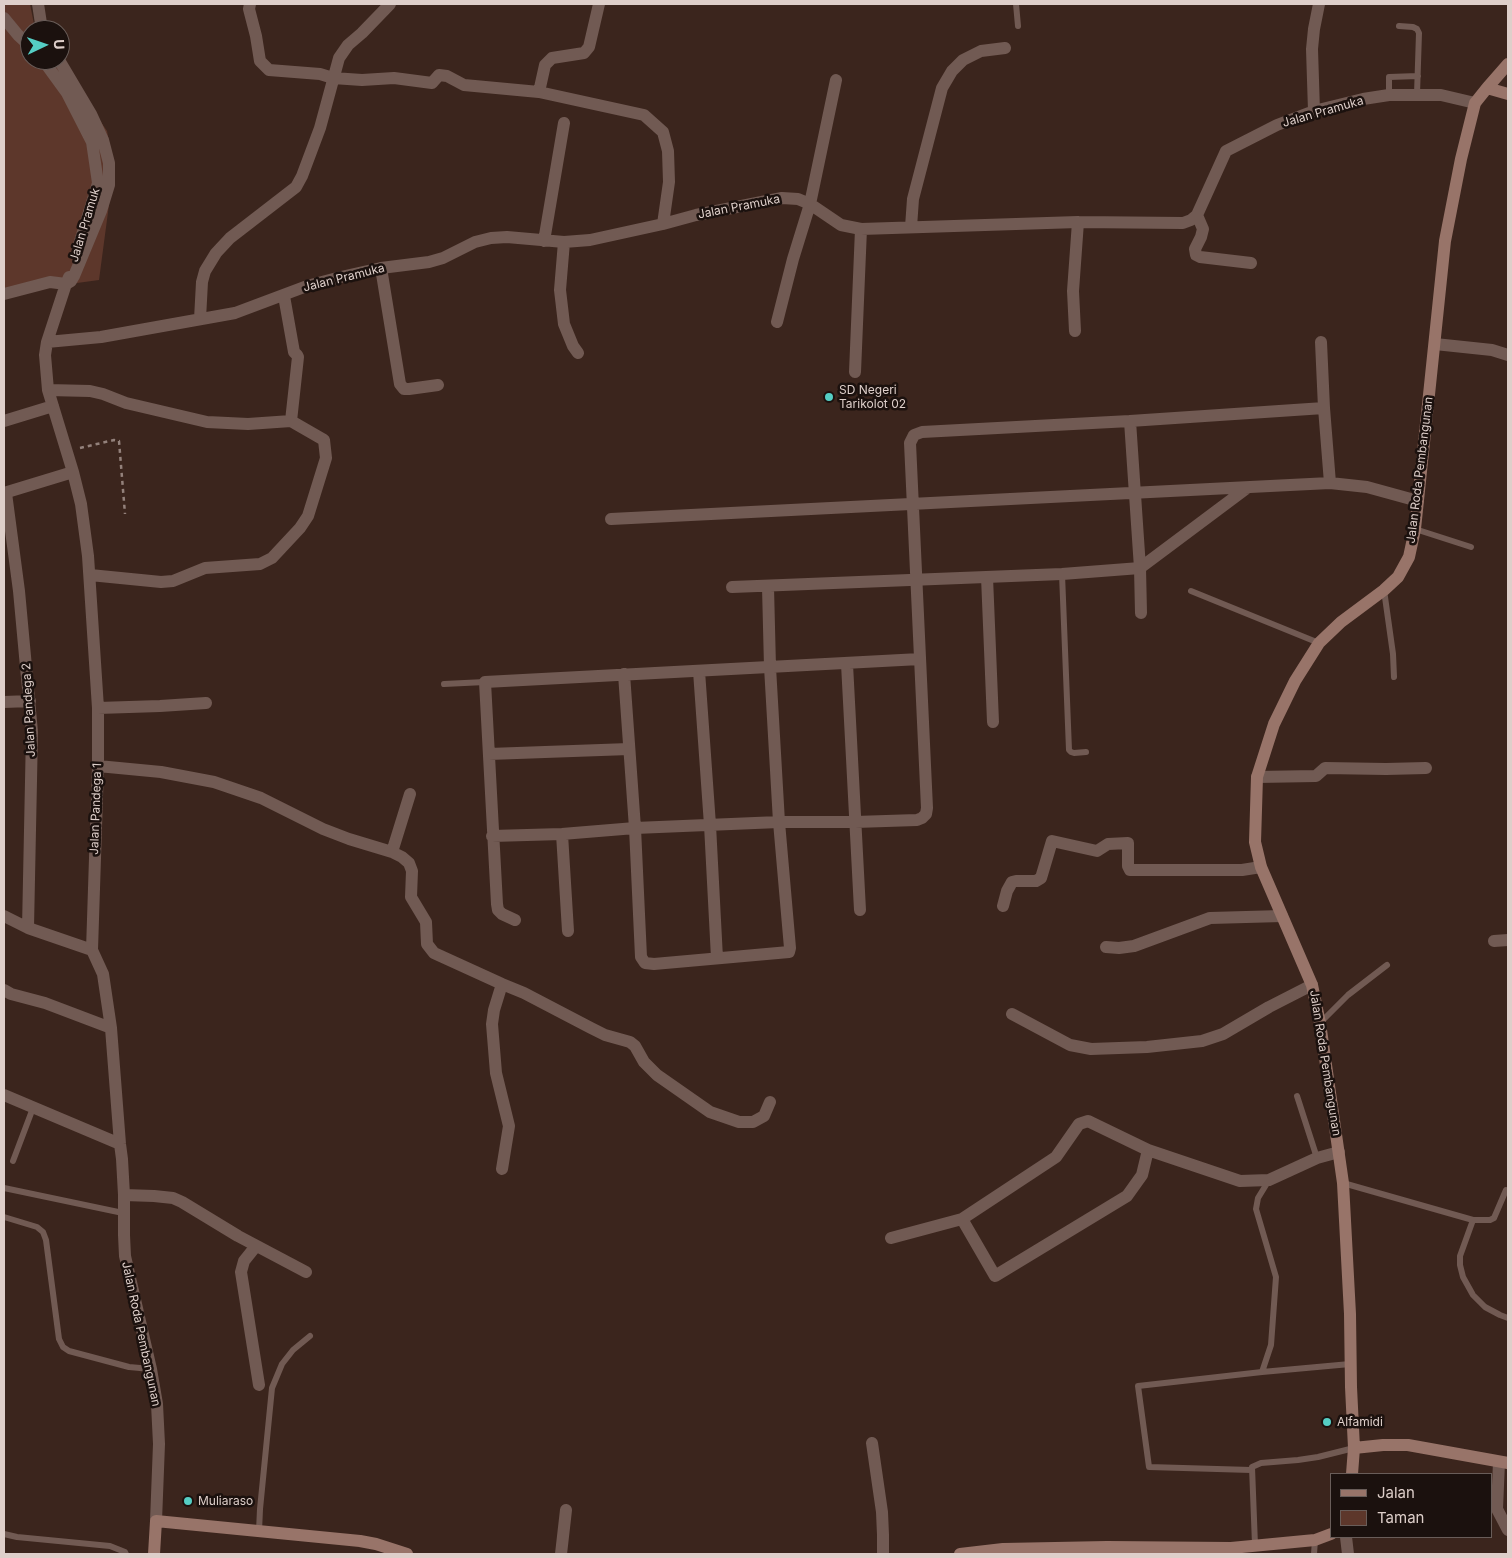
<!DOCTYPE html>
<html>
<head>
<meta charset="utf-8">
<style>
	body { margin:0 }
	#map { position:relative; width:1512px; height:1558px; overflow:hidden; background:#3b251d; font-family:Inter,sans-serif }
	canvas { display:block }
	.frame { position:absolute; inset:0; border:5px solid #decfca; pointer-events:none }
	.legend { position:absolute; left:1330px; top:1473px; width:162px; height:65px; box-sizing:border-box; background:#1b110e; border:1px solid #695d59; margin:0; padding:6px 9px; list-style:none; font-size:15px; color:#decfca }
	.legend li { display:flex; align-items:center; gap:10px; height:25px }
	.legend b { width:25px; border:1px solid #695d59 }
	.north { position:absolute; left:20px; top:20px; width:50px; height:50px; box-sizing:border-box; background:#1b110e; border:1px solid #695d59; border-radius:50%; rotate:87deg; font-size:14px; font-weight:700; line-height:20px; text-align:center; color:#decfca }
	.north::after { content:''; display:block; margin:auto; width:18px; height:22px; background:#55cec4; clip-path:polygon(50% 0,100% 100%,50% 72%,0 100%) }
</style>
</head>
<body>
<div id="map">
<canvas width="1512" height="1558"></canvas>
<div class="frame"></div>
<ul class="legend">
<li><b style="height:6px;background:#987469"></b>Jalan</li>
<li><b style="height:14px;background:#5d372b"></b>Taman</li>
</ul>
<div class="north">U</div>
</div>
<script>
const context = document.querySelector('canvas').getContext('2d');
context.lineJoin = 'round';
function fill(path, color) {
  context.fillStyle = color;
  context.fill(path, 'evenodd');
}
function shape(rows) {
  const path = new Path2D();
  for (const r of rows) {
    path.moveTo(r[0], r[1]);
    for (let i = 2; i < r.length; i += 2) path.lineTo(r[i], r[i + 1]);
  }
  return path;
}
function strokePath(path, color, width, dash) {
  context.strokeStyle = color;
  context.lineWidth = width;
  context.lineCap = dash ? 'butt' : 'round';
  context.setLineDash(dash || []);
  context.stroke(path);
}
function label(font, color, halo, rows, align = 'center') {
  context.font = font + ' Inter,sans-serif';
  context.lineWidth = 5;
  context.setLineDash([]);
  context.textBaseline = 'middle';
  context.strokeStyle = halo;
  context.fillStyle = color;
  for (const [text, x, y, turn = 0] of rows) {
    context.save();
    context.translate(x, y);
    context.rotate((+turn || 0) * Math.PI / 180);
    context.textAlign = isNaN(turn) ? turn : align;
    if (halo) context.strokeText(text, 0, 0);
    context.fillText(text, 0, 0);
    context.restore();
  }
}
fill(shape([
	[4,4,30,4,34,24,38,30,30,30,30,60,59,60,107,131,114,167,99,280,4,293]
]), '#5d372b');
strokePath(shape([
	[80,448,114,440,119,441,125,514]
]), '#93817b', 2.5, [4, 4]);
strokePath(shape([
	[1016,4,1018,26],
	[1399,26,1413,27,1417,29,1419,33,1417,94],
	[1389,95,1389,77,1418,76],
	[1415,529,1471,547],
	[1062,574,1069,750,1071,752,1074,753,1086,752],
	[1384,590,1393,654,1394,677],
	[1191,591,1319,643],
	[444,684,485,682],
	[1320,1023,1348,995,1387,965],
	[1297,1096,1317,1158],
	[13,1161,33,1108],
	[1343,1183,1473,1220,1490,1220,1494,1218,1506,1190],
	[4,1188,123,1213],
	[4,1217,37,1227,43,1232,46,1240,59,1339,63,1347,69,1351,129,1367,151,1369],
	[1473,1220,1460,1256,1460,1265,1463,1277,1473,1295,1485,1307,1500,1315,1508,1318],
	[1262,1372,1271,1345,1276,1277,1256,1209,1258,1198,1269,1180],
	[1251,1470,1149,1467,1138,1386,1262,1372,1350,1364],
	[259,1531,260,1509,272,1388,282,1364,293,1350,310,1336],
	[4,1534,17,1537,110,1546,125,1552,126,1554],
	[1255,1545,1252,1467,1261,1463,1298,1460,1318,1457,1354,1448],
	[1314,1554,1315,1540]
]), '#715a53', 6);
strokePath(shape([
	[38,4,42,30],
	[250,4,249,9,256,36,260,61,269,70,320,74,333,78,362,80,394,78,432,83,439,75,447,76,464,85,539,92,644,115,663,132,668,151,669,182,663,224],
	[4,18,18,35,30,46],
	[43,60,67,93,92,142,98,183,78,248],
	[59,60,91,114,103,140,109,163,109,185,101,211,74,276,71,281,66,284,47,342,45,355,48,390,73,472,81,504,88,556,98,708,98,766,92,950,103,974,111,1028,120,1144,122,1159,124,1195,124,1235,125,1256,151,1369,157,1404,159,1444,156,1521],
	[539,92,545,65,552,58,584,53,589,47,599,4],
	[1314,111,1312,49,1314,29,1319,4],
	[1197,215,1203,229,1201,237,1195,249,1196,255,1200,257,1251,263],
	[911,227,913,199,942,88,952,71,963,60,981,51,1005,48],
	[544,241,564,123],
	[564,242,560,290,564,324,573,346,578,353],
	[381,268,400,384,404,389,409,389,438,385],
	[4,294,50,282,66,284,69,277],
	[284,296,294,352,297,355,298,357,291,421],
	[200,319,202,282,205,271,216,253,230,238,296,187,302,176,320,128,339,58,348,45,362,33,390,4],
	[777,322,793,259,810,204,836,80],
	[1075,331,1073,291,1078,222],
	[47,342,101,337,235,313,307,286,341,277,381,268,429,262,443,258,475,242,491,238,507,237,564,242,590,240,663,224,696,215,782,198,798,199,810,204,841,225,861,229,1078,222,1183,223,1191,220,1197,215,1226,151,1277,125,1314,111,1363,99,1389,95,1441,95,1475,103],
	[1321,342,1324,408,1330,483],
	[1435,344,1492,350,1508,355],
	[855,372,861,229],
	[48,390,90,391,103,394,126,403,207,422,248,424,291,421],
	[4,421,53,406],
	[1130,421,1140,568,1141,613],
	[4,493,73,472],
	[6,493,19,591,32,732,28,928],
	[611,519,1330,483,1367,487,1418,501],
	[90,575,161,582,173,581,205,568,260,564,272,558,300,528,308,516,326,458,324,440,291,421],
	[987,577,993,722],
	[732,587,1062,574,1140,568,1247,488],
	[847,664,860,910],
	[699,671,710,825,717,958],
	[624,674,635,828,641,957,645,963,654,964,789,952,790,948,779,822,770,667,768,587],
	[4,702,30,701],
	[98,708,160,706,206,703],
	[489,754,629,749],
	[98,766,161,772,214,782,261,798,323,829,349,839,392,852,402,857,409,863,412,871,411,897,426,922,427,944,434,953,502,984,524,993,591,1028,605,1035,630,1042,635,1046,644,1062,657,1075,710,1112,739,1122,753,1122,764,1116,770,1102],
	[1257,777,1316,776,1325,768,1386,769,1426,768],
	[562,834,568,931],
	[492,836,562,834,635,828,779,822,855,822,917,820,922,818,926,814,927,808,910,443,914,435,922,432,1130,421,1324,408],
	[392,852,410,794],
	[1003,906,1007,891,1012,882,1016,881,1036,881,1041,878,1052,841,1097,851,1108,844,1128,843,1128,866,1130,870,1242,870,1261,867],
	[4,916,28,928,92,950],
	[515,920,502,914,498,910,497,904,485,682,920,659],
	[1494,941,1508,940],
	[1106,947,1119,948,1134,946,1210,918,1282,916],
	[502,984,494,1010,492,1024,496,1073,509,1126,502,1169],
	[4,990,11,994,45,1003,111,1028],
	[1012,1014,1070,1045,1091,1049,1147,1047,1202,1041,1223,1034,1269,1007,1312,985],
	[4,1095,120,1144],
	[124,1195,154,1196,173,1198,182,1202,238,1236,306,1272],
	[962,1219,995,1276,1127,1196,1142,1175,1148,1150],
	[891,1238,962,1219,1056,1157,1079,1124,1088,1121,1148,1150,1240,1181,1269,1180,1317,1158,1339,1152],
	[256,1246,244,1261,241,1272,259,1385],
	[872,1443,882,1512,883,1535,883,1554],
	[1499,1462,1497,1509,1508,1530],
	[1346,1537,1348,1554],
	[561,1554,566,1510]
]), '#715a53', 12);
strokePath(shape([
	[1508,64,1487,88,1475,103,1461,159,1445,241,1415,529,1409,557,1398,577,1384,590,1341,622,1319,643,1295,681,1274,724,1257,777,1255,842,1261,867,1312,985,1320,1023,1343,1183,1350,1314,1351,1387,1354,1448,1383,1445,1408,1445,1508,1463],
	[1487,88,1508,94],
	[1352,1474,1354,1448],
	[154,1554,156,1521,360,1541,376,1544,407,1554],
	[960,1554,1003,1549,1107,1547,1231,1548,1315,1540,1331,1534]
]), '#987469', 12);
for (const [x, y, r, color] of [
	[829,397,5,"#55cec4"],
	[1327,1422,5,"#55cec4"],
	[188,1501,5,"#55cec4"]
]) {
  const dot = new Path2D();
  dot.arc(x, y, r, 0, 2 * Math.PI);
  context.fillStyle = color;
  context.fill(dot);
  strokePath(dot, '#1b110e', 2);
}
label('12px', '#decfca', '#1b110e', [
	["Jalan Pramuka",1323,112,-16],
	["Jalan Pramuka",739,207,-11],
	["Jalan Pramuk",85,225,-73],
	["Jalan Pramuka",344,278,-14],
	["Jalan Roda Pembangunan",1420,470,-83],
	["Jalan Pandega 2",29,710,-93],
	["Jalan Pandega 1",96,809,-88],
	["Jalan Roda Pembangunan",1325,1063,81],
	["Jalan Roda Pembangunan",141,1334,78]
]);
label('12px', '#decfca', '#1b110e', [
	["SD Negeri",839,390],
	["Tarikolot 02",839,404],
	["Alfamidi",1337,1422],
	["Muliaraso",198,1501]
], 'left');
</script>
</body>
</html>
